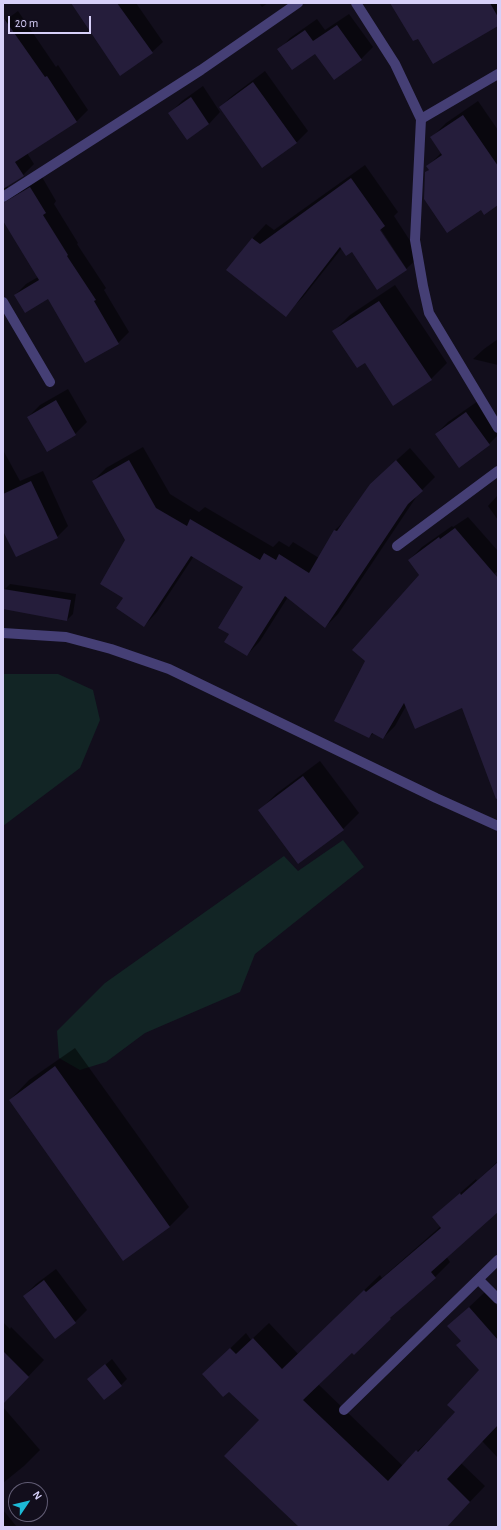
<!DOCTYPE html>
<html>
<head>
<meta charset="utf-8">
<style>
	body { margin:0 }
	#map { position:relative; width:501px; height:1530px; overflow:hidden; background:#120e1c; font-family:"Alegreya Sans",sans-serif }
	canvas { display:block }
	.frame { position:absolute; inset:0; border:4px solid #d7d0f9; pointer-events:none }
	.north { position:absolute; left:8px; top:1482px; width:40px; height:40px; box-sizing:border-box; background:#120e1c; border:1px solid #615c74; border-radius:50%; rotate:55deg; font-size:11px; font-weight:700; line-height:16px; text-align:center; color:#d7d0f9 }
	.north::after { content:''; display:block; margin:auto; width:14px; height:18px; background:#1dbad7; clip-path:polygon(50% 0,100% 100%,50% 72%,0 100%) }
	.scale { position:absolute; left:8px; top:16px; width:83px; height:18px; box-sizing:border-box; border:2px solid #d7d0f9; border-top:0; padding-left:5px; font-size:12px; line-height:14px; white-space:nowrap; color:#d7d0f9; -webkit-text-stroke:3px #120e1c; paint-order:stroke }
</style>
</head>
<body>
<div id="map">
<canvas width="501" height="1530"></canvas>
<div class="frame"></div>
<div class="north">N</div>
<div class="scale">20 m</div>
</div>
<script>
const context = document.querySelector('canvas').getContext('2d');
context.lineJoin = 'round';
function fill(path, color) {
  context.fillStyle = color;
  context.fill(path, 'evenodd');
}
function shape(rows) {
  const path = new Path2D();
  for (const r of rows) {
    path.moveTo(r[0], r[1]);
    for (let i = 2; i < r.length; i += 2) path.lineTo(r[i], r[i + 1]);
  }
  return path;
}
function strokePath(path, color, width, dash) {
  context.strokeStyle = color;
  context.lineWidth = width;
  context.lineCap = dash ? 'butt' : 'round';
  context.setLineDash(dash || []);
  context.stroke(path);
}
fill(shape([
	[3,674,58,674,93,690,100,720,80,768,3,826],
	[343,840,364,867,255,954,240,992,145,1033,106,1062,80,1070,59,1058,57,1031,105,983,284,856,298,871]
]), '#122525');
fill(shape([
	[72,3,136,3,163,42,152,52],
	[259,3,268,3,262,7],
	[391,3,498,3,498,25,418,37],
	[18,11,56,67,58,65,88,110,77,121,27,153,34,164,23,175,7,186,11,192,42,177,56,201,54,204,78,243,77,244,106,288,104,290,129,332,118,343,48,298,15,295,26,284,38,277,3,221,3,22],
	[349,14,373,47,361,59,316,53,279,50,290,38,317,19,325,30],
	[265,71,308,131,297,142,263,167,220,107,232,96],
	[203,86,220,112,209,124,170,113,182,101],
	[478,101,498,130,498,203,481,209,426,173,430,169,428,166,442,152,431,138,446,123],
	[365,165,398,212,394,216,420,256,406,269,342,248,303,297,289,311,228,270,253,238,266,224,274,230],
	[378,225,406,268,404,268,376,226],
	[395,285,447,363,431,379,365,362,333,332,350,315],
	[498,339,498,365,473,359,484,349],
	[68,389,87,422,75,434,48,450,28,417,40,405],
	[478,401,498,428,498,435,489,444,436,434,448,422],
	[143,447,170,494,199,512,205,507,273,547,279,541,289,547,293,542,319,558,335,530,347,519,370,484,410,448,435,477,419,493,338,614,325,627,288,597,260,641,247,655,230,634,245,587,194,556,157,612,144,626,124,597,126,540,93,481,106,468],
	[3,450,20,481,43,471,68,526,57,537,3,528],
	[498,495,498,520,488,506],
	[468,517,498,551,498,571,494,574,498,586,498,769,462,707,406,706,395,726,383,738,374,733,369,737,421,575,409,560,422,547,452,526,453,527],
	[10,584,76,594,73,614,67,620,3,608,4,590],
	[320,761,359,813,343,829,259,811,276,794],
	[75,1048,189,1207,169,1227,10,1100,29,1080],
	[498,1161,498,1209,446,1256,450,1262,435,1277,318,1384,403,1466,456,1412,481,1370,462,1341,449,1326,485,1292,498,1307,498,1458,482,1441,461,1463,485,1486,446,1527,301,1527,260,1420,229,1390,204,1374,246,1333,251,1340,269,1323,298,1354,380,1275,382,1278,441,1226,433,1217,476,1179,477,1181],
	[56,1269,87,1310,75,1322,24,1296,36,1284],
	[3,1322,10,1329,11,1327,44,1360,3,1403],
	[112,1359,127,1379,121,1385,89,1379],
	[3,1407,40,1450,24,1466,3,1483],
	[3,1510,17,1527,3,1527]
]), '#0007');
fill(shape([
	[71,3,117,3,153,53,120,76],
	[390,3,490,3,498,17,498,26,433,64,418,39,413,41],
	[3,17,45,77,47,76,77,122,15,162,24,176,3,189],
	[337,25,362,60,334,80,315,54,292,70,277,49,305,30,313,41],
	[253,82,297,143,262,168,219,107],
	[191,97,209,124,187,140,168,113],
	[463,115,498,166,498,205,484,215,481,210,447,233,424,199,425,172,429,170,426,166,442,155,430,137],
	[351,178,385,226,380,230,407,270,377,290,352,252,346,256,340,247,286,317,226,270,252,238,260,244],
	[30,187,46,213,43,215,68,255,67,256,96,300,94,301,119,344,85,363,48,299,25,313,14,295,39,280,3,221,3,203],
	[379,301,432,380,393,406,365,363,357,368,332,331],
	[56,400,76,435,47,452,27,417],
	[466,412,490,445,459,468,435,434],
	[129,460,156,508,187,526,190,519,260,560,264,553,276,560,279,554,309,573,334,530,337,531,370,484,396,460,423,491,408,504,325,628,285,596,247,656,224,642,229,634,218,628,243,587,191,556,144,627,116,608,123,598,100,584,125,540,92,481],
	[31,481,58,538,16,557,3,531,3,494],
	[455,528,498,578,498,798,496,799,462,708,415,729,404,703,383,739,372,733,369,738,334,721,365,661,352,650,419,575,408,560,439,537,440,539],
	[3,589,71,600,67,621,3,609],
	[303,776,344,830,298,864,258,810],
	[55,1066,170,1227,123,1261,9,1100],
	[498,1162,498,1212,431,1272,436,1278,390,1318,391,1319,354,1355,352,1353,303,1400,388,1481,416,1450,418,1452,455,1412,447,1405,479,1370,456,1345,461,1341,447,1326,469,1307,498,1340,498,1425,447,1479,470,1502,447,1527,299,1527,224,1456,259,1420,229,1392,223,1397,202,1374,230,1348,236,1354,253,1338,282,1369,364,1290,366,1292,441,1228,432,1217,460,1193,461,1195],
	[44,1280,76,1323,55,1339,23,1296],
	[3,1351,29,1377,3,1404],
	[105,1364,122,1386,104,1400,87,1379]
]), '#251d3b');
strokePath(shape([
	[397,546,498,471],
	[344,1410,498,1260]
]), '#453f75', 10);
strokePath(shape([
	[356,3,395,64,421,119,415,240,423,286,429,313,498,428],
	[421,119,498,74],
	[3,197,201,70,298,3],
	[3,302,50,382],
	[3,633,66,637,111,649,169,669,436,798,498,826],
	[479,1280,498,1299]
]), '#453f75', 10);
</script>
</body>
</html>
